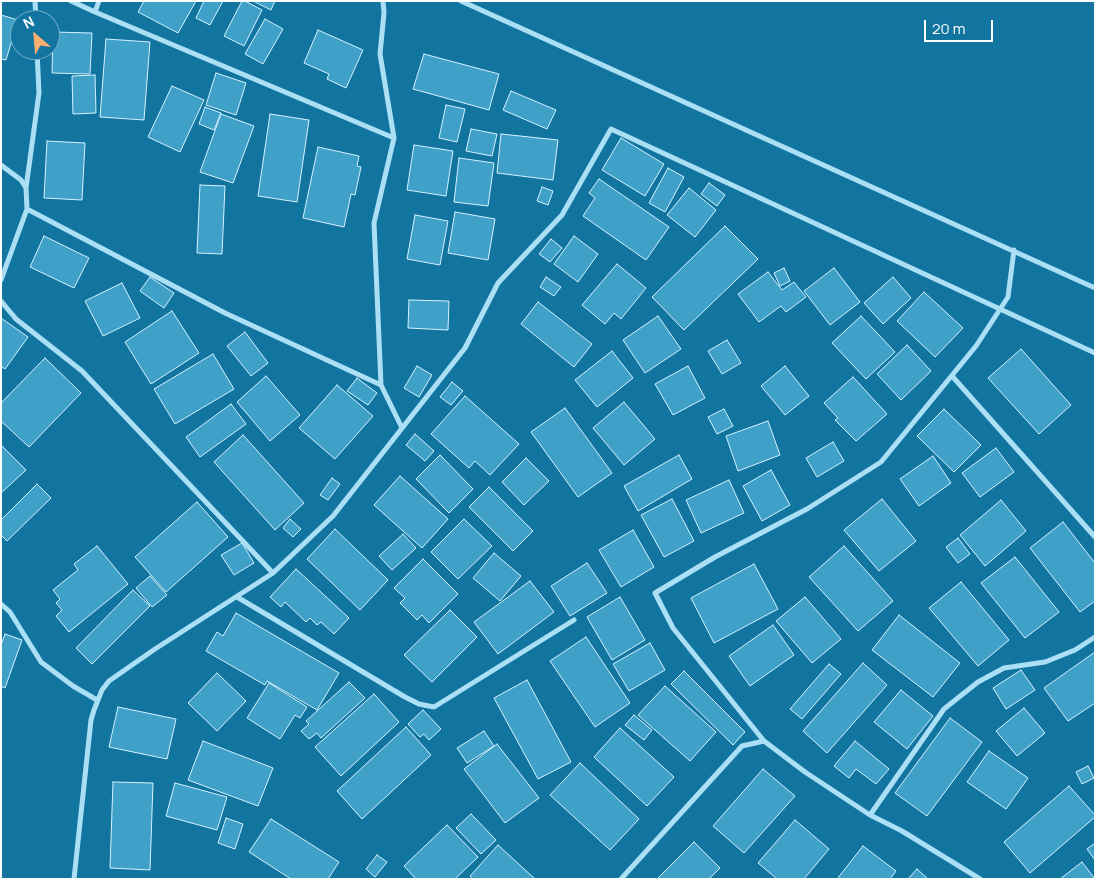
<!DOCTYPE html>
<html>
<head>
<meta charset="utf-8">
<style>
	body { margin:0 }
	#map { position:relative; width:1096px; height:880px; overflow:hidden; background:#1275a0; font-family:Manrope,sans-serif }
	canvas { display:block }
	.frame { position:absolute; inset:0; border:2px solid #fff; pointer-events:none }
	.north { position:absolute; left:10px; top:10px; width:50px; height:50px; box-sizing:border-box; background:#1275a0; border:1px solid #71acc6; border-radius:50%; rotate:333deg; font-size:14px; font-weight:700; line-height:20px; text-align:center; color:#fff }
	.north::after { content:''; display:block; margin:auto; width:18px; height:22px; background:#ffb06f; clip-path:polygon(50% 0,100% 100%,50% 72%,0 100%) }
	.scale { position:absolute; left:924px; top:20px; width:69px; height:22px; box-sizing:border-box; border:2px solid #fff; border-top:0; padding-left:6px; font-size:15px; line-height:18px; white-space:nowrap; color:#fff; -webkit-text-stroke:4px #1275a0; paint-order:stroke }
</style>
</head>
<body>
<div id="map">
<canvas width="1096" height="880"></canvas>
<div class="frame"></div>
<div class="north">N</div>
<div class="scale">20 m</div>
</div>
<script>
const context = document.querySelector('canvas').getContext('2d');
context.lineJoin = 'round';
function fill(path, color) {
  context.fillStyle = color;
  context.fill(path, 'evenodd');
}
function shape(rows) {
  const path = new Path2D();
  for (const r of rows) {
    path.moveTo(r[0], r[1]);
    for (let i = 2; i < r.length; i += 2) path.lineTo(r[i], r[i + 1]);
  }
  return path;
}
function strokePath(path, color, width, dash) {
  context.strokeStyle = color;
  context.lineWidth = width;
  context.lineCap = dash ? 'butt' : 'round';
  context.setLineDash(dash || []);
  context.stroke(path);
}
const building = shape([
	[144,1,196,1,178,33,138,12,144,1],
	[204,1,223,1,210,25,196,18,204,1],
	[242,1,245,1,262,10,244,46,224,36,242,1],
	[253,1,275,1,271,10,253,1],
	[1,15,18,20,6,60,1,59,1,15],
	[265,19,283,29,263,64,245,54,265,19],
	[318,30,363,50,346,88,327,79,329,74,304,63,318,30],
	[53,32,92,33,90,74,52,73,53,32],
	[106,39,150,42,144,120,100,117,106,39],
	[424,54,499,74,489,110,413,89,424,54],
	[216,73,246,83,236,115,206,105,216,73],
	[95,75,96,113,73,114,72,76,95,75],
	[172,86,204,100,180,152,148,137,172,86],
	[511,91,556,110,547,129,503,110,511,91],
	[446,105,465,109,457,142,439,138,446,105],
	[205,107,221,113,214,130,199,124,205,107],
	[221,114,254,126,233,183,200,172,221,114],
	[270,114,309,120,297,202,258,196,270,114],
	[471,129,497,134,492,156,466,151,471,129],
	[501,134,558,140,553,180,497,173,501,134],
	[621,138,664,164,645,196,602,170,621,138],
	[47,141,85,143,82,200,44,198,47,141],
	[414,145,453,151,446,196,407,190,414,145],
	[318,147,359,156,357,166,361,167,355,195,351,194,344,227,303,218,318,147],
	[459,158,494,163,488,206,454,202,459,158],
	[668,168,684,177,665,212,649,203,668,168],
	[599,179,669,227,646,260,583,216,595,198,589,193,599,179],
	[709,183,725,195,717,206,701,194,709,183],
	[200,185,225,186,222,254,197,253,200,185],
	[542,187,553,191,548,205,537,201,542,187],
	[689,188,716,210,695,237,667,215,689,188],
	[455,212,495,219,488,260,448,253,455,212],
	[415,215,448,221,440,265,407,259,415,215],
	[725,226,758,259,684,330,652,297,725,226],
	[44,236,89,258,74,288,30,267,44,236],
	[574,236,598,254,578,282,554,264,574,236],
	[551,239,562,248,550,262,539,254,551,239],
	[617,264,646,288,621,319,614,313,605,324,582,305,617,264],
	[784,268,790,281,780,286,774,273,784,268],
	[834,268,860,302,830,325,804,291,834,268],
	[768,272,782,290,794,282,806,297,786,312,781,306,759,322,738,294,768,272],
	[150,277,174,293,164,308,140,291,150,277],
	[546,277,561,287,554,296,540,287,546,277],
	[893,277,911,298,883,324,864,303,893,277],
	[122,283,140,318,103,336,85,301,122,283],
	[924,292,963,328,935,357,897,321,924,292],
	[409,300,449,301,448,330,408,328,409,300],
	[538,302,592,344,574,367,521,324,538,302],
	[172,311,199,353,151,384,125,342,172,311],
	[658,316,681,349,645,373,623,340,658,316],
	[861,316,895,352,866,379,832,343,861,316],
	[1,318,28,337,5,369,1,366,1,318],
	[245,332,268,363,251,376,227,346,245,332],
	[727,340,741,363,722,374,708,351,727,340],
	[907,345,931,371,901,400,877,374,907,345],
	[1021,349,1071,405,1039,434,988,378,1021,349],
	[612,351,633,378,597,407,575,380,612,351],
	[213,354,234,389,175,424,154,389,213,354],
	[45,358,81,393,29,447,1,421,1,403,45,358],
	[417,366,432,375,419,397,404,388,417,366],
	[688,366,705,398,673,415,655,384,688,366],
	[785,366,809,396,785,415,761,386,785,366],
	[266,376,300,415,270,441,237,402,266,376],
	[853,377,887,414,856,441,835,420,838,418,824,403,853,377],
	[357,378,377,393,368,405,347,391,357,378],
	[452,382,463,391,451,405,440,397,452,382],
	[337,385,373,416,335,459,299,428,337,385],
	[465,396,519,444,490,475,475,461,469,468,431,434,465,396],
	[624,402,655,439,624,465,593,428,624,402],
	[231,404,246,424,200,457,186,437,231,404],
	[565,408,612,473,578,497,531,432,565,408],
	[724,409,733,426,717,434,708,417,724,409],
	[944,409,981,445,954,472,917,436,944,409],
	[768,421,780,455,738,471,726,436,768,421],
	[415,434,434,451,425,461,406,445,415,434],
	[243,435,304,503,275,530,214,462,243,435],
	[833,442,844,461,817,477,806,458,833,442],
	[1,445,26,470,1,493,1,445],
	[996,448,1014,472,980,497,962,473,996,448],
	[440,455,473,489,449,513,416,479,440,455],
	[679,455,692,479,638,511,624,486,679,455],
	[933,456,951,483,919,506,900,479,933,456],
	[526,458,549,481,524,505,502,482,526,458],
	[771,470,790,505,762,521,743,486,771,470],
	[400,476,448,519,422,548,374,505,400,476],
	[332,478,340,484,328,500,320,495,332,478],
	[729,480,744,513,701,533,686,500,729,480],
	[37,484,51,498,7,541,1,535,1,520,37,484],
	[489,487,533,531,513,551,469,507,489,487],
	[672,499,694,541,664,557,641,515,672,499],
	[882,499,916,541,879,571,844,530,882,499],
	[1001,500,1026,531,985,566,960,535,1001,500],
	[197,502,228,537,166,592,135,557,197,502],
	[290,519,301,529,293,537,283,528,290,519],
	[464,519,492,546,458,579,431,552,464,519],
	[1063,522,1095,563,1095,601,1080,612,1030,548,1063,522],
	[335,529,388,580,360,610,307,559,335,529],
	[633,530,654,567,621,587,599,550,633,530],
	[403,534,416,548,392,570,379,556,403,534],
	[958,538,970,554,958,563,946,547,958,538],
	[242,543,254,563,234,575,221,555,242,543],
	[97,546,128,584,69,632,56,616,62,610,56,603,60,599,53,590,78,570,74,564,97,546],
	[844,546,893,601,858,631,809,577,844,546],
	[494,553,521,576,500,601,473,578,494,553],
	[1015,557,1059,612,1025,638,981,583,1015,557],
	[423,559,458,594,429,623,422,615,417,620,400,603,405,598,394,588,423,559],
	[587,563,607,593,570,616,551,586,587,563],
	[754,564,778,609,714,643,691,598,754,564],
	[296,569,349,618,334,634,321,622,317,625,310,618,306,622,285,602,281,607,270,597,296,569],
	[150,576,167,595,152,607,136,588,150,576],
	[530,581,554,612,498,654,474,622,530,581],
	[961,582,1009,640,978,666,929,608,961,582],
	[133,590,150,606,92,664,76,648,133,590],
	[620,597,645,640,612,660,587,617,620,597],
	[805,597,841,639,812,663,776,621,805,597],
	[450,610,477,637,432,682,404,655,450,610],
	[236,613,339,673,317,710,267,681,265,685,206,651,217,632,223,636,236,613],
	[899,615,960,663,933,697,872,650,899,615],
	[773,625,794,655,750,686,729,656,773,625],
	[5,634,22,640,5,688,1,686,1,645,5,634],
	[586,637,630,703,595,727,550,661,586,637],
	[650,643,665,670,629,691,613,664,650,643],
	[1095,652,1095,703,1068,721,1044,688,1095,652],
	[863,663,887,685,827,753,803,731,863,663],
	[829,664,841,674,802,719,790,709,829,664],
	[1021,670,1035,690,1006,709,993,688,1021,670],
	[684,671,745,732,733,745,671,684,684,671],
	[217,673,246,701,217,731,188,703,217,673],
	[527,680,571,762,538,779,494,698,527,680],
	[349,682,365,698,321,738,317,733,309,739,301,731,309,724,306,721,349,682],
	[269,683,307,707,300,718,295,715,280,739,247,718,269,683],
	[665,686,716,732,690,761,638,715,665,686],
	[901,690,933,716,907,749,874,722,901,690],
	[374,694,399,722,341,776,315,747,374,694],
	[118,707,176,719,167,759,109,747,118,707],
	[1024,708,1045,733,1017,756,996,731,1024,708],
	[423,710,441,729,429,740,424,734,420,737,408,724,423,710],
	[634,715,652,730,644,740,625,725,634,715],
	[950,718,982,742,927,816,895,793,950,718],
	[406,727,431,755,362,819,337,791,406,727],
	[620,728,674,777,647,806,594,757,620,728],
	[484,731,494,746,467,763,457,748,484,731],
	[203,741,273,768,258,806,188,780,203,741],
	[855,741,889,769,876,784,856,769,849,778,834,766,855,741],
	[497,744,539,798,505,823,464,769,497,744],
	[989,751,1028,778,1006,809,967,782,989,751],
	[580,763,639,819,610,850,550,795,580,763],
	[1088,766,1094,778,1082,784,1076,772,1088,766],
	[763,769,795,796,744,853,713,826,763,769],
	[113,782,153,783,150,870,110,868,113,782],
	[175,783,227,797,217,830,166,816,175,783],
	[1069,786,1095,815,1095,817,1030,873,1004,842,1069,786],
	[471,814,496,840,481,854,456,828,471,814],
	[226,818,243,824,235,849,218,843,226,818],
	[271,819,339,862,328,879,291,879,249,852,271,819],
	[795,820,829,849,804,879,777,879,758,863,795,820],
	[447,825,478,857,455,879,416,879,404,866,447,825],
	[694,842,720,868,709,879,657,879,694,842],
	[1095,843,1095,860,1087,849,1095,843],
	[498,845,535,879,473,879,470,876,498,845],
	[863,846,896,871,890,879,837,879,863,846],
	[377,855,387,862,375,877,366,869,377,855],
	[1082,862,1095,879,1060,879,1082,862],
	[917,869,928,879,908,879,917,869]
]);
fill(building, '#3fa0c8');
strokePath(building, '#d4f2fe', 1);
strokePath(shape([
	[35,1,36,20],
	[71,1,95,12],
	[99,1,95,12,394,138],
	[383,1,384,13,380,54,394,138,374,223,381,385,402,428],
	[461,1,1095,288],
	[1,165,21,180,26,188,27,209,225,313,381,385],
	[26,188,39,93,37,50],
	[1,280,27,209],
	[1,301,16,319,82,371,273,573],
	[952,376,1095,537],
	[237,597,405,697,419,704,434,707,574,620],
	[1,604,10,612,41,662,73,686,97,700],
	[764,741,673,628,655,593,715,557,807,509,881,462,976,346,1008,297,1014,250],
	[870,815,944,709,978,682,1004,668,1045,662,1075,650,1095,637],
	[74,879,91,720,94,710,102,690,109,681,155,649,273,573,333,516,465,348,498,283,562,215,611,129,1095,353],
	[621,879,742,746,764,741,805,772,870,815,902,831,980,879]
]), '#abdff5', 5);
</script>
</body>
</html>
